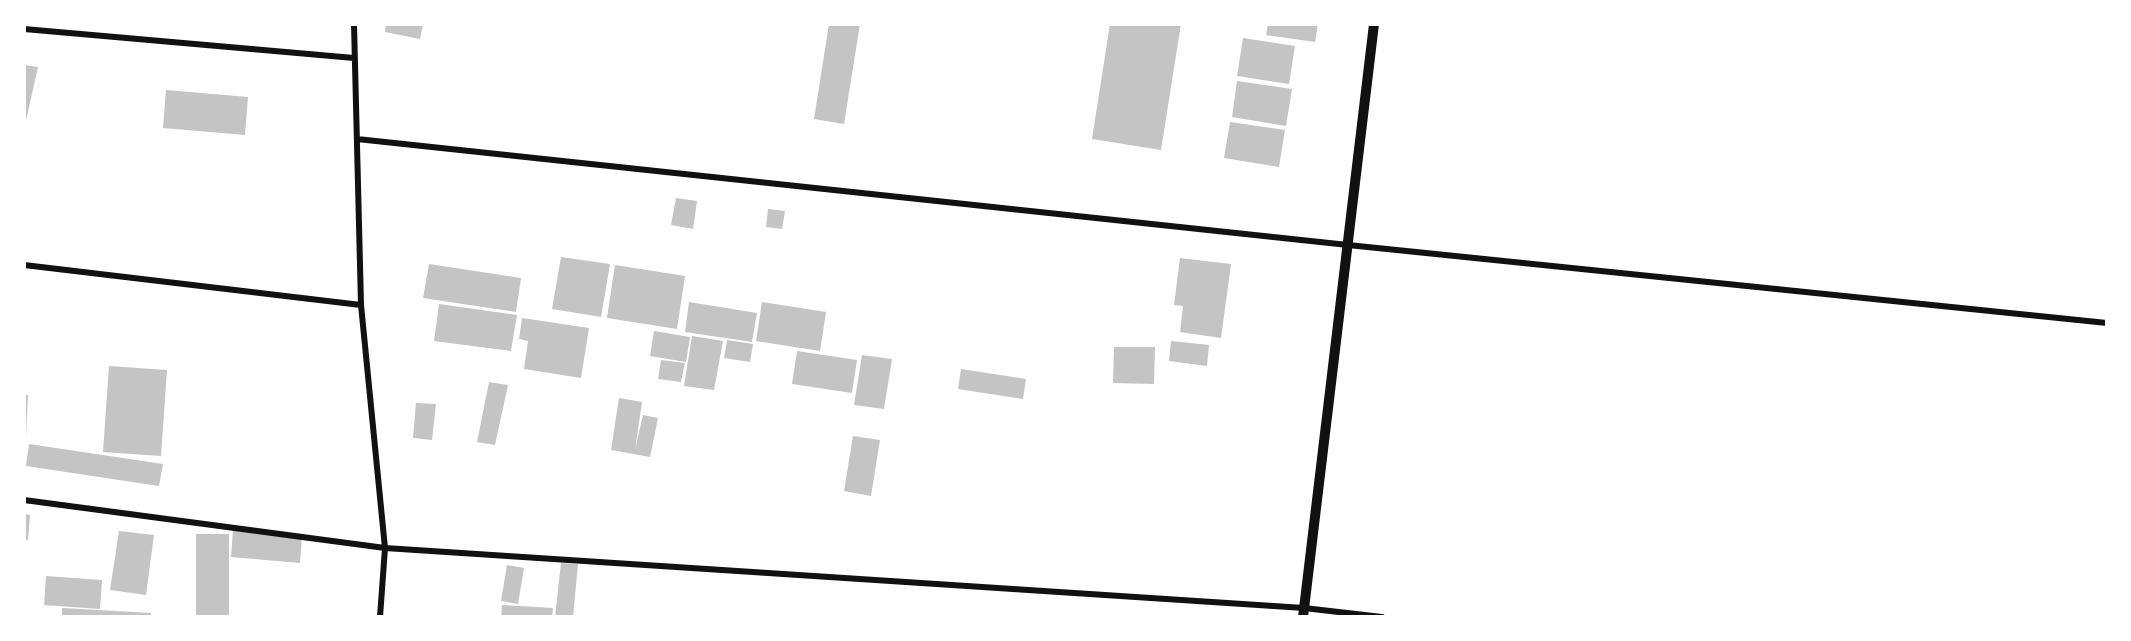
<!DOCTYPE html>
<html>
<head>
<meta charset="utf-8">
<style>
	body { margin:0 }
	#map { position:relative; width:2131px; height:641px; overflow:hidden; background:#fff; font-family:"Noto Serif",serif }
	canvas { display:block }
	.frame { position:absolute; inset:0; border:26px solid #fff; pointer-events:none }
</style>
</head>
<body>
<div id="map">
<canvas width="2131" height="641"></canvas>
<div class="frame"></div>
</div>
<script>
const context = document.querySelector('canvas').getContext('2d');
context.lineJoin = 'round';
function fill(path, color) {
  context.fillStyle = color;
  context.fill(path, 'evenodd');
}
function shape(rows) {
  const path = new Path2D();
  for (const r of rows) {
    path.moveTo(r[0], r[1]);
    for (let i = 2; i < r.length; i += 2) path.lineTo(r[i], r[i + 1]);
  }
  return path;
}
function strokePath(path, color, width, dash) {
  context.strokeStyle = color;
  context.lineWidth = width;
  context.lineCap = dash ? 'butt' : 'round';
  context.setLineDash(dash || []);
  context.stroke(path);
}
fill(shape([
	[386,24,423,24,420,39,385,32],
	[829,24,860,24,844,124,814,119],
	[1110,24,1181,24,1161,150,1092,139],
	[1268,24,1318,24,1315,42,1266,35],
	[1243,38,1295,46,1289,84,1237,76],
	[24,65,38,67,25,125,24,125],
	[1237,81,1292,89,1286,126,1232,117],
	[166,90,248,97,245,135,163,128],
	[1230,122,1285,130,1279,167,1224,158],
	[676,198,697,201,693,229,671,225],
	[768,209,785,211,782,229,766,227],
	[561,257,610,264,601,317,552,309],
	[1180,258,1231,264,1221,338,1180,332,1183,306,1174,305],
	[429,264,521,278,516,312,423,298],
	[615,265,685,276,677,329,607,318],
	[689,302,757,313,752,342,685,332],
	[762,302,826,312,820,351,756,341],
	[439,304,517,315,511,351,434,341],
	[522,318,589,328,581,378,524,369,528,341,519,339],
	[654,331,690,337,686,362,650,356],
	[692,336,723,341,714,390,684,386],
	[727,340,753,344,750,362,724,358],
	[1171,341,1209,345,1207,366,1169,361],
	[1114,347,1155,347,1154,384,1113,383],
	[797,351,857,360,852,393,792,384],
	[862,355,892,359,884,409,854,405],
	[661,360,685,363,681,382,658,379],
	[109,366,167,370,161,456,103,452],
	[961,369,1026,379,1023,399,958,389],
	[489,382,508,385,495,445,477,442],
	[24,395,28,395,26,437,24,437],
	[619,398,642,402,635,450,643,415,658,418,650,457,611,450],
	[416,403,436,404,432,440,413,438],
	[853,436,880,440,871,496,844,491],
	[29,444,163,464,159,486,26,466],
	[24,514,30,515,28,540,24,540],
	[233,530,302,536,300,563,231,557],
	[119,531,154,535,146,595,110,590],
	[196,534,229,534,229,617,196,617],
	[561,563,578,564,573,617,555,617],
	[507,565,524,568,518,604,501,601],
	[46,576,102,580,100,609,44,605],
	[502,605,553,608,552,617,501,617],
	[62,608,151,613,151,617,62,617]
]), '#c4c4c4');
strokePath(shape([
	[354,24,361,305,385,548,380,617],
	[24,29,354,58],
	[357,139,1348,245,2107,323],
	[24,265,361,305],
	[24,500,385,548,1304,608,1382,617]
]), '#111', 6);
strokePath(shape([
	[1303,617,1374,24]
]), '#111', 10);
</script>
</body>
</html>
